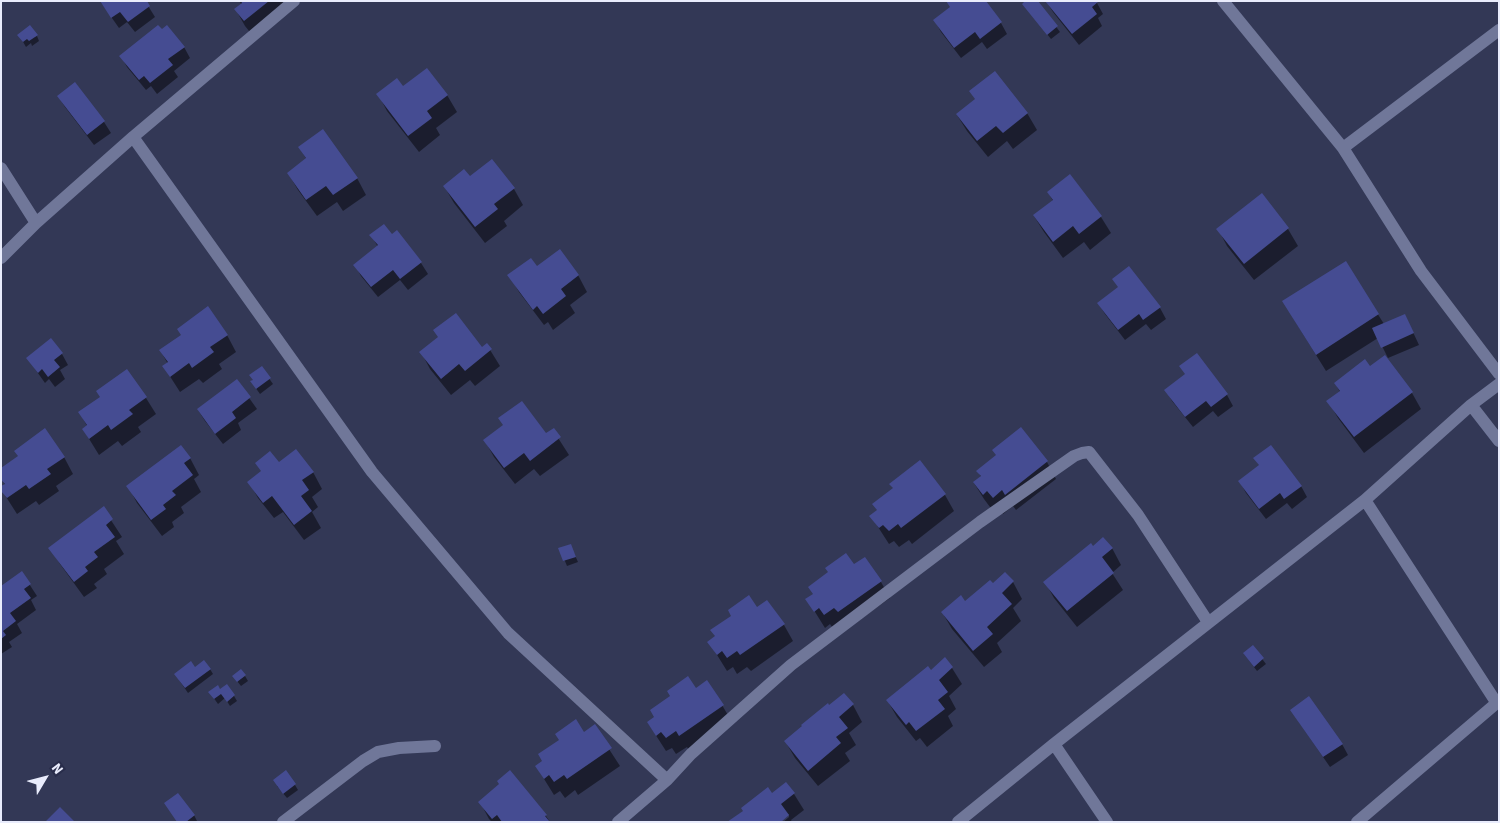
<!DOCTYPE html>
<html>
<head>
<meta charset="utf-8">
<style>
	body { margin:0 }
	#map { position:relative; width:1500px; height:823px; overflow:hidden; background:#333856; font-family:"Source Sans 3",sans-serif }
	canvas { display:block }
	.frame { position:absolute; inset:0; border:2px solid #e9ecfc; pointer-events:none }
	.north { position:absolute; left:20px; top:753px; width:50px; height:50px; -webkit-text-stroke:4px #292d4b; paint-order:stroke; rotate:53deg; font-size:14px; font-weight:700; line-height:20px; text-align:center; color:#e9ecfc }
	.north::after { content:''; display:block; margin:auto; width:18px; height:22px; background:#e9ecfc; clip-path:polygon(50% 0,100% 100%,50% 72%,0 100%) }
</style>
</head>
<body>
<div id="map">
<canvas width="1500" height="823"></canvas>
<div class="frame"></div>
<div class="north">N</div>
</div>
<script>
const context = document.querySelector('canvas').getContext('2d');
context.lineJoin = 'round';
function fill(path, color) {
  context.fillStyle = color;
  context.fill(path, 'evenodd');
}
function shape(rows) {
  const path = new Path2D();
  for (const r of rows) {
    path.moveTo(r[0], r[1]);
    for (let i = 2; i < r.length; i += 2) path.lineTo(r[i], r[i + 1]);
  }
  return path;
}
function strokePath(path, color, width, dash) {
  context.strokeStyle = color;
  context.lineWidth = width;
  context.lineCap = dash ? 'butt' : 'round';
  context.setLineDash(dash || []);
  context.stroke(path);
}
fill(shape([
	[100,1,145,1,155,17,135,32,127,22,119,28],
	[239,1,285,1,254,37,245,26,236,10,242,5],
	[1037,1,1060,32,1051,39,1027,9],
	[1046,1,1097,3,1103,14,1098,18,1102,26,1079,45,1053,12],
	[935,21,1001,23,1007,34,987,49,982,42,961,58,941,32],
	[37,36,39,41,32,46,31,43,26,47,22,40],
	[184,47,190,58,174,71,178,77,157,94,151,86,146,90,127,67,121,56],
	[75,83,104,122,111,133,94,145,65,107,58,96],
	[403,88,447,95,457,112,436,128,440,135,419,152,387,111,378,94],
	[971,92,1027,113,1037,130,1013,149,1007,141,988,157,967,131,957,115,976,100],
	[299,147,357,178,366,195,343,211,337,202,317,216,298,190,288,173,307,160],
	[1069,176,1101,217,1111,233,1090,250,1084,242,1063,258,1044,232,1034,216,1053,201,1048,192],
	[470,178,514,189,523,205,504,221,507,226,485,243,454,203,444,186],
	[1262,195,1288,229,1298,246,1254,280,1227,246,1218,229],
	[397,232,421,263,428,274,408,290,400,280,378,297,361,276,355,265,378,247,371,235,392,236],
	[1345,262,1384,324,1405,315,1419,345,1388,358,1378,338,1326,371,1293,318],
	[537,268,578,275,587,292,570,305,575,313,553,330,548,322,544,325,519,292,509,275],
	[1118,288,1160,308,1166,319,1151,330,1146,324,1125,340,1105,314,1098,303],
	[227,335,236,352,219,364,222,369,203,383,199,379,180,392,164,367,168,364,160,350],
	[487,345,500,366,475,386,470,380,451,395,430,369,421,352,482,349],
	[62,354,68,365,60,370,65,379,55,387,49,379,45,383,28,359],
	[261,367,273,384,260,394,255,387],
	[1370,368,1412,393,1421,409,1364,453,1338,418,1328,401,1340,392,1335,383],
	[237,381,257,409,238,423,241,430,223,444,205,421,198,410],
	[1166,390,1227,395,1233,406,1218,417,1213,411,1193,427,1172,401],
	[146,398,156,414,138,427,141,432,122,446,118,441,99,455,83,429,87,426,80,413],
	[504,426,546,435,553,430,569,455,540,476,534,469,515,484,494,457,485,441],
	[64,457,73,474,56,486,59,491,39,505,36,501,17,514,1,489,5,485,1,479],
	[190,458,199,475,194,479,201,492,181,507,184,513,172,522,174,527,162,536,137,503,128,486],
	[1255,458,1301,486,1307,497,1292,509,1287,503,1266,519,1246,493,1240,482,1260,466],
	[920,462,945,495,954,511,912,544,909,540,899,547,894,541,889,544,871,516,878,511,894,489,891,484],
	[1047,462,1056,479,1016,510,1013,506,1003,514,998,507,993,511,984,499,974,483,981,477,978,471],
	[278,464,313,472,322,489,312,497,318,507,312,512,321,528,304,540,283,512,274,518,258,498,249,482],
	[103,508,122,537,116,541,124,554,104,569,107,574,94,584,97,588,84,597,60,564,50,548],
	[1092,548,1112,548,1121,565,1112,573,1123,590,1077,627,1054,598,1045,582],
	[560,549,573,551,578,562,567,566],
	[854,566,881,582,890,598,848,628,835,631,830,624,825,628,807,599],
	[22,573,37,596,31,600,36,610,17,624,22,633,9,642,12,647,1,654,1,588],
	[1013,582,1022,599,1013,608,1021,621,997,643,1002,652,984,667,952,629,942,612,965,603,993,585],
	[757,609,784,625,793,641,751,671,747,667,737,674,733,667,727,671,709,642,716,637,733,616],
	[1253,647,1266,664,1257,671,1244,654],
	[945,659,952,668,962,684,949,696,956,709,948,716,953,726,927,747,920,738,916,741,897,717,887,700,930,672],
	[195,668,210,669,213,674,188,693,179,680],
	[245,676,248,681,241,686,237,681],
	[696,690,722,705,732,722,690,752,687,747,676,754,672,748,666,751,648,723],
	[220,691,234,696,237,701,230,706,225,698,218,704,213,697],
	[853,705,862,722,849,733,856,745,845,753,850,761,818,786,795,758,785,741,829,707],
	[1298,721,1342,744,1348,755,1330,767],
	[594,726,620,766,578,795,575,790,565,798,560,791,554,795,536,766],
	[510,772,546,816,550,822,492,822,489,819,480,802,500,784],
	[786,784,794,794,804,810,791,820,792,822,783,822,789,817,789,814,779,822,772,795],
	[295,785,298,790,287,798,277,786],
	[194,815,197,821,195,822,178,822]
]), '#0007');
fill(shape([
	[100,1,147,1,150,6,128,22,120,12,111,18],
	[241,1,269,1,244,21,234,9,242,3],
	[946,1,986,1,1002,22,980,39,975,32,954,48,933,20,950,7],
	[1025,1,1038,1,1058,26,1047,35,1022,4],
	[1045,1,1097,1,1098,2,1092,7,1097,14,1072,34],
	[30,25,38,35,29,41,27,39,23,42,17,35],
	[158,25,162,29,167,25,185,47,168,59,173,65,150,83,144,76,139,80,119,56],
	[427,68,448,95,427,111,432,118,408,136,376,94,397,78,403,86],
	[995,71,1028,113,1003,133,996,126,977,141,956,114,975,99,969,91],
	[75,82,105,121,87,135,57,96],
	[323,129,358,178,333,195,326,186,306,200,287,173,306,158,298,147],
	[492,159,515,188,494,204,498,209,475,227,443,186,464,169,470,176],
	[1070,174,1102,216,1079,234,1073,226,1053,242,1033,215,1053,200,1047,192],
	[1262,193,1289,228,1244,264,1216,229],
	[384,224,392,234,397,230,422,262,400,279,393,270,371,287,353,265,378,245,369,235],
	[560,249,579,275,561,289,566,296,543,314,537,306,533,310,507,275,531,258,537,266],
	[1346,261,1379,314,1316,355,1282,301],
	[1129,266,1161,307,1143,320,1139,314,1118,330,1097,303,1118,287,1112,279],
	[208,306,228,335,210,347,214,352,192,368,189,363,170,377,162,366,168,362,159,350,181,335,177,329],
	[456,313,482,347,487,343,492,349,465,371,459,364,441,379,419,352,438,337,433,330],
	[1405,314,1414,333,1381,348,1372,328],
	[51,338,63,353,54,360,60,367,48,377,42,369,38,373,26,358],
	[1197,353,1228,394,1211,407,1206,401,1185,417,1164,390,1185,374,1179,366],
	[1385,355,1413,392,1354,437,1326,401,1340,391,1334,383,1365,359,1370,366],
	[262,366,271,378,256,389,250,381,253,380,249,375],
	[127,369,147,397,129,410,133,414,111,430,108,425,89,439,82,429,87,425,78,412,100,397,96,391],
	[237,379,251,397,232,412,236,418,215,434,197,409],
	[522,401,546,433,554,428,561,437,530,461,524,453,504,468,483,440,503,425,498,418],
	[1021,427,1048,461,1005,495,1002,490,993,498,987,491,983,495,973,482,981,476,976,471,996,455,992,450],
	[45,428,65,457,47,469,51,474,29,489,26,485,7,498,1,491,1,486,5,484,1,480,1,468,18,456,14,451],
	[181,445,191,458,184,463,193,475,172,491,176,495,163,505,166,509,151,520,126,486],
	[1271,445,1302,486,1284,499,1280,493,1259,509,1238,481,1259,465,1253,458],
	[296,449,314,472,302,480,309,490,301,496,312,511,294,525,272,496,263,503,247,482,261,471,255,463,270,451,279,462],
	[920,460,946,494,901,528,898,524,889,531,883,525,879,528,869,516,877,510,872,504,893,488,889,484],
	[104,506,113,519,106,525,115,537,94,552,98,557,85,567,88,571,74,582,48,548],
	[1103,537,1113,548,1102,557,1114,573,1067,611,1043,582,1091,543,1093,546],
	[571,544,576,557,563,561,558,548],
	[846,553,854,564,865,557,882,581,838,612,834,608,824,615,819,608,814,612,805,599,813,594,808,587,828,572,825,568],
	[22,571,31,584,24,589,31,598,10,613,16,621,3,631,6,635,1,639,1,586],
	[1005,572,1014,581,1002,593,1012,604,987,627,993,634,973,651,941,612,961,595,965,601,990,580,993,583],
	[749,595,757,607,767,600,785,624,740,655,737,651,727,658,722,651,717,655,707,642,715,636,710,630,731,616,728,610],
	[1253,645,1264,658,1254,667,1243,653],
	[945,657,953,667,939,680,948,692,938,700,945,709,916,731,909,722,906,725,886,700,928,666,931,670],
	[204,660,211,669,185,688,174,674,191,661,195,667],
	[241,669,246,675,237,682,232,676],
	[688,676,696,688,707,680,724,705,679,736,676,731,666,738,661,732,656,736,647,722,654,717,650,710,670,696,667,691],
	[227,684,235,695,227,702,221,694,214,699,208,692,218,685,220,689],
	[844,693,854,704,839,717,848,728,836,737,841,743,808,771,784,741,802,726,801,725,828,703,829,705],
	[1309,696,1343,744,1323,757,1290,710],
	[576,719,584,732,595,724,612,748,567,779,564,775,554,782,549,775,544,779,535,766,542,761,538,754,559,740,555,734],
	[286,770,296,784,283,794,273,780],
	[510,770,547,815,545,816,550,822,502,822,497,815,492,819,478,802,499,784,497,781],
	[786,782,795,793,781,804,789,815,781,822,727,822,743,811,741,808,768,787,772,793],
	[178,793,195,815,186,822,177,822,164,803],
	[60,807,75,822,45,822]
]), '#454c92');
strokePath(shape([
	[1223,1,1343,148,1421,271,1499,374],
	[133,137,372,472,508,633,667,780],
	[1343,148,1499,30],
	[1,168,36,223],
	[1,258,36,223,133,137,294,1],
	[1471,405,1499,441],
	[1365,500,1496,702],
	[1054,744,1107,822],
	[283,822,363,761,378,752,399,748,435,746],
	[618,822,667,780,691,754,791,665,980,522,1074,456,1082,453,1089,452,1138,515,1208,622],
	[958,822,1054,744,1365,500,1471,405,1499,384],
	[1357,822,1499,701]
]), '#707799', 12);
</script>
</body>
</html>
